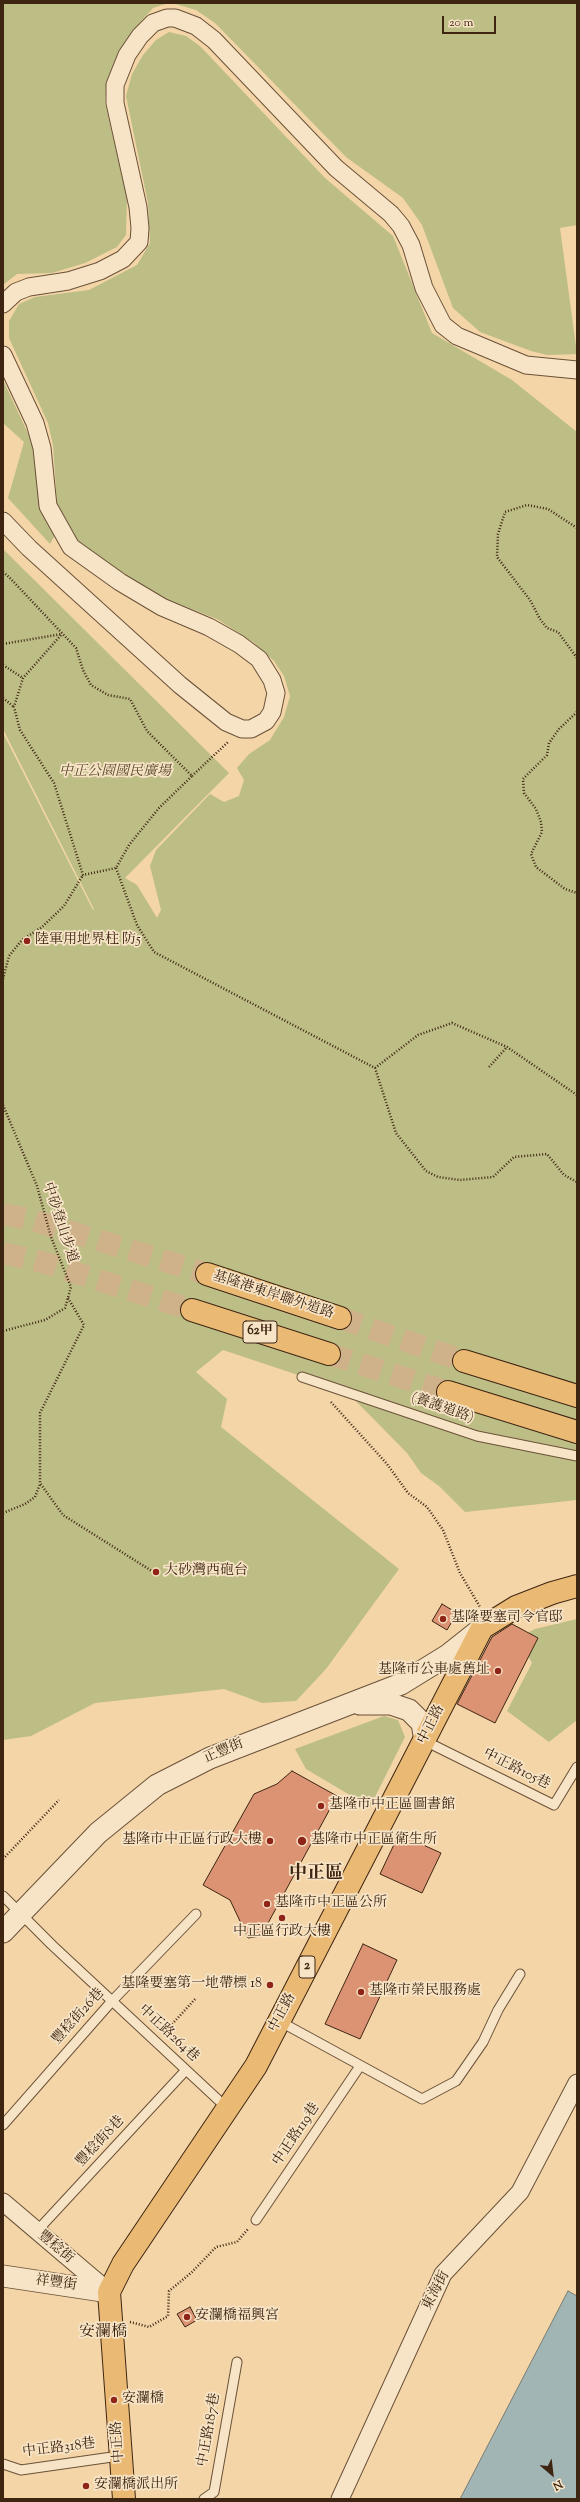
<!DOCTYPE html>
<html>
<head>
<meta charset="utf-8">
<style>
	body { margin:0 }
	#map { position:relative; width:580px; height:2502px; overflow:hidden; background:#f3d5a8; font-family:"Sorts Mill Goudy",serif }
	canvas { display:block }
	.frame { position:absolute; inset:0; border:4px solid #3e2512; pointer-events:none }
	.north { position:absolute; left:532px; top:2454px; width:40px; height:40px; -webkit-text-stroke:3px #f7e4c6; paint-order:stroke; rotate:152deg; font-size:11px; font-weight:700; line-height:16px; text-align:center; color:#3e2512 }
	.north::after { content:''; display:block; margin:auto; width:14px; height:18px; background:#3e2512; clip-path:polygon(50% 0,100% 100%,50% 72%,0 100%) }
	.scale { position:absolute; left:442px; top:16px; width:54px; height:18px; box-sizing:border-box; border:2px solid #3e2512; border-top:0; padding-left:5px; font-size:12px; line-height:14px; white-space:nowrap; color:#3e2512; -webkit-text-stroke:3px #f7e4c6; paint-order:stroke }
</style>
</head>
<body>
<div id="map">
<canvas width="580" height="2502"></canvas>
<div class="frame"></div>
<div class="north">N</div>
<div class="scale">20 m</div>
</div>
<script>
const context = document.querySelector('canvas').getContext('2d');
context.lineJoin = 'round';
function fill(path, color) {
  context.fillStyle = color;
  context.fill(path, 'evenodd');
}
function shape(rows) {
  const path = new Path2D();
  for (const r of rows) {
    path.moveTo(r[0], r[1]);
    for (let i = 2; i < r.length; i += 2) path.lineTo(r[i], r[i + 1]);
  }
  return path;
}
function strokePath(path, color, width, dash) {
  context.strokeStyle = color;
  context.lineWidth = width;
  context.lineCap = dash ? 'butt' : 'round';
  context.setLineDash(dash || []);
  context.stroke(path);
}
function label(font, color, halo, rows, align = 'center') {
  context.font = font + ' "Sorts Mill Goudy","Noto Serif TC",serif';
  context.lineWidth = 3.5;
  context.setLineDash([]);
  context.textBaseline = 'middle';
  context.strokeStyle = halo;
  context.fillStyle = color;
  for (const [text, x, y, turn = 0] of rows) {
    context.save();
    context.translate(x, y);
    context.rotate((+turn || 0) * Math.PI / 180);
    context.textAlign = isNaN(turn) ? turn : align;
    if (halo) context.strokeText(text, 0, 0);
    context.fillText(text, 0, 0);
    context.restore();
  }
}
fill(shape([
	[3,3,169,3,153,8,134,29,118,55,106,85,105,103,127,198,126,235,117,247,85,263,52,273,17,274,3,285],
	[172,3,577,3,577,225,560,228,577,354,547,355,531,351,480,332,453,308,422,225,403,198,346,157,215,23,196,10],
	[169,32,186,36,200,46,325,178,393,236,432,333,512,380,577,432,577,1500,465,1512,439,1486,421,1473,407,1453,346,1391,223,1350,196,1372,227,1399,221,1427,399,1569,326,1669,296,1701,262,1703,224,1689,95,1703,31,1736,3,1740,3,733,93,910,99,904,94,909,3,729,3,549,229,773,125,878,137,885,157,918,161,910,150,866,156,850,210,794,224,802,239,796,244,780,237,768,249,754,270,740,284,717,290,696,284,676,274,661,253,642,217,619,165,599,99,558,75,538,57,504,53,445,48,423,9,338,9,321,19,304,35,297,89,290,137,265,150,243,148,203,126,96,132,74,143,55,156,40],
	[3,380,32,442,40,507,55,535,50,544,8,498,24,442,3,423],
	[577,1619,577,1720,549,1742,507,1711,532,1663,518,1638,535,1629],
	[384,1716,398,1720,405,1737,370,1807,306,1769,295,1749]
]), '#bdbd86');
const water = shape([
	[568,2291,577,2296,577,2499,460,2499,568,2291]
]);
fill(water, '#a1b5b4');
strokePath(water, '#797b73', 1);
const building = shape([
	[442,1604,457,1613,447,1630,432,1621,442,1604],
	[512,1624,538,1638,495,1723,457,1704,492,1637,512,1624],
	[292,1771,337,1796,261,1936,248,1938,230,1900,203,1885,254,1794,277,1784,292,1771],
	[399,1834,441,1853,422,1893,380,1874,399,1834],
	[363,1944,397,1960,360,2039,325,2024,363,1944],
	[190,2307,197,2320,185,2327,177,2314,190,2307]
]);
fill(building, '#db9374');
strokePath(building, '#3e2512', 1);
strokePath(shape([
	[3,1214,33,1220,207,1274],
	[3,1253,42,1262,192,1310],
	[340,1318,464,1361],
	[329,1354,448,1392]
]), '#cfb28a', 22, [22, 11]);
const service = shape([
	[302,1377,477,1436,577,1456],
	[425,1741,554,1805,577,1767],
	[3,1896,52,1945,228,2109],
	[279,2021,422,2099,456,2081,483,2042,498,2010,520,1974],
	[3,2125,112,2001,196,1914],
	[256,2220,360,2066],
	[36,2232,186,2070],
	[3,2464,21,2470,119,2456],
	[204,2499,214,2492,237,2362]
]);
const minor = shape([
	[3,304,16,292,29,287,68,281,100,271,123,259,139,242,140,228,138,207,115,103,115,85,127,55,140,36,153,23,167,18,175,18,196,26,214,40,336,168,391,214,401,226,411,245,424,288,443,325,457,336,526,365,577,370],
	[3,355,35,423,42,448,48,506,71,547,120,582,162,607,209,627,239,644,259,659,272,680,276,693,272,712,266,721,251,729,242,729,226,722,180,685,29,548,3,521],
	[3,2202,109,2292],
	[340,2499,443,2274,520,2192,577,2083]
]);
const tertiary = shape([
	[360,1704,391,1704,409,1710,422,1723,425,1741],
	[3,1932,98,1833,157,1785,210,1758,401,1684,448,1655,482,1628],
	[3,2276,109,2292]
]);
const primary = shape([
	[124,2499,109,2292,123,2264,256,2066,482,1628,516,1607,552,1593,577,1586]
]);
const trunk = shape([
	[207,1274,340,1318],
	[192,1310,329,1354],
	[464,1361,577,1396],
	[448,1392,577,1432]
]);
strokePath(service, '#6b5138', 11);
strokePath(minor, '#6b5138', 19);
strokePath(tertiary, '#6b5138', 23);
strokePath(primary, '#3e2512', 24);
strokePath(trunk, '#3e2512', 24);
strokePath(shape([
	[577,528,548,509,527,505,505,512,498,534,497,557,530,600,540,619,547,628,558,632,577,658],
	[3,572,9,577,76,648,83,670,91,685,108,695,130,699,147,731,192,776,159,808,129,845,116,868,83,875,54,783,20,730,14,707,23,678,62,634],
	[3,644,62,634],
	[3,665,23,678],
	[3,698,14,707],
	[577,712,559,729,549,743,547,755,523,779,524,793,536,809,541,822,542,832,531,854,536,867,565,889,577,893],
	[192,776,228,742],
	[116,868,137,925,154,952,375,1068,396,1133,426,1171,438,1177,460,1180,493,1177,514,1157,547,1154,564,1175,577,1182],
	[3,979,9,956,22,940,42,927,64,906,83,875],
	[489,1067,507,1047],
	[375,1068,418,1035,452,1023,507,1047,577,1095],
	[3,1105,37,1186,51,1237,71,1287,65,1308,45,1320,3,1331],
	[68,1298,84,1325,40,1413,40,1483,63,1515,155,1573],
	[331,1402,387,1464,408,1493,427,1507,443,1530,460,1573,480,1607],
	[3,1513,25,1504,35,1497,40,1484],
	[3,1859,59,1800],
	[164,2033,196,1998],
	[130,2322,149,2327,168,2316,169,2291,192,2272,216,2247,237,2242,248,2229]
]), '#3e2512', 2.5, [1, 2]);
strokePath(service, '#f7e4c6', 9);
strokePath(minor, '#f7e4c6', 17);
strokePath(tertiary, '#f7e4c6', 21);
strokePath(primary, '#eaba74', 22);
strokePath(trunk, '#eaba74', 22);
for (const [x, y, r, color] of [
	[27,941,4,"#8f2418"],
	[156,1572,4,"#8f2418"],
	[443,1619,4,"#8f2418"],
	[498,1671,4,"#8f2418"],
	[321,1806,4,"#8f2418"],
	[270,1841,4,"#8f2418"],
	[302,1841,5,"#8f2418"],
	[267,1904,4,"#8f2418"],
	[282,1918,4,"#8f2418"],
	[270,1985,4,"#8f2418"],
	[361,1992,4,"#8f2418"],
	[187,2317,4,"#8f2418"],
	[114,2400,4,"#8f2418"],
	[86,2486,4,"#8f2418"]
]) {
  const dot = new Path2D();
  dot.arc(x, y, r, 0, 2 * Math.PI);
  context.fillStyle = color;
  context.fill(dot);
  strokePath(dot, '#f7e4c6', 1.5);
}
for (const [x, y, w] of [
	[260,1332,34],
	[307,1967,16]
]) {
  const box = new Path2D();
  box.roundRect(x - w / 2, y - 11, w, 22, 3);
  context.fillStyle = '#f7e4c6';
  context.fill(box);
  strokePath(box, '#3e2512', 1);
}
label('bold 13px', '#3e2512', null, [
	["62甲",260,1332],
	["2",307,1967]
]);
label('italic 14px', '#5e4b2f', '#f7e4c6', [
	["中正公園國民廣場",115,773]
]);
label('14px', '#3e2512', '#f7e4c6', [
	["陸軍用地界柱 防5",35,941],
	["大砂灣西砲台",164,1572],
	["基隆要塞司令官邸",451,1619],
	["基隆市公車處舊址",490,1671,"right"],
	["基隆市中正區圖書館",329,1806],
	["基隆市中正區行政大樓",262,1841,"right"],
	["基隆市中正區衛生所",311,1841],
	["基隆市中正區公所",275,1904],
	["中正區行政大樓",282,1933,"center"],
	["基隆要塞第一地帶標 18",262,1985,"right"],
	["基隆市榮民服務處",369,1992],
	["安瀾橋福興宮",195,2317],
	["安瀾橋",122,2400],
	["安瀾橋派出所",94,2486]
], 'left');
label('14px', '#3e2512', '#f7e4c6', [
	["中砂登山步道",59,1223,72],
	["基隆港東岸聯外道路",273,1296,18],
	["(養護道路)",442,1409,19],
	["中正路",432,1725,-63],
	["正豐街",224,1752,-23],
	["中正路105巷",516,1770,27],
	["中正路",283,2013,-62],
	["豐稔街26巷",79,2017,-48],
	["中正路264巷",168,2034,43],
	["中正路119巷",297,2135,-56],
	["豐稔街8巷",101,2142,-47],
	["豐稔街",55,2248,40],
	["祥豐街",56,2284,8],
	["東海街",437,2291,-62],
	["中正路187巷",210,2430,-80],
	["中正路",119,2442,-94],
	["中正路318巷",59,2449,-7]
]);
label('16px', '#3e2512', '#f7e4c6', [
	["安瀾橋",103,2333]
]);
label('bold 18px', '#3e2512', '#f7e4c6', [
	["中正區",316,1875]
]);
</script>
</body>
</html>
